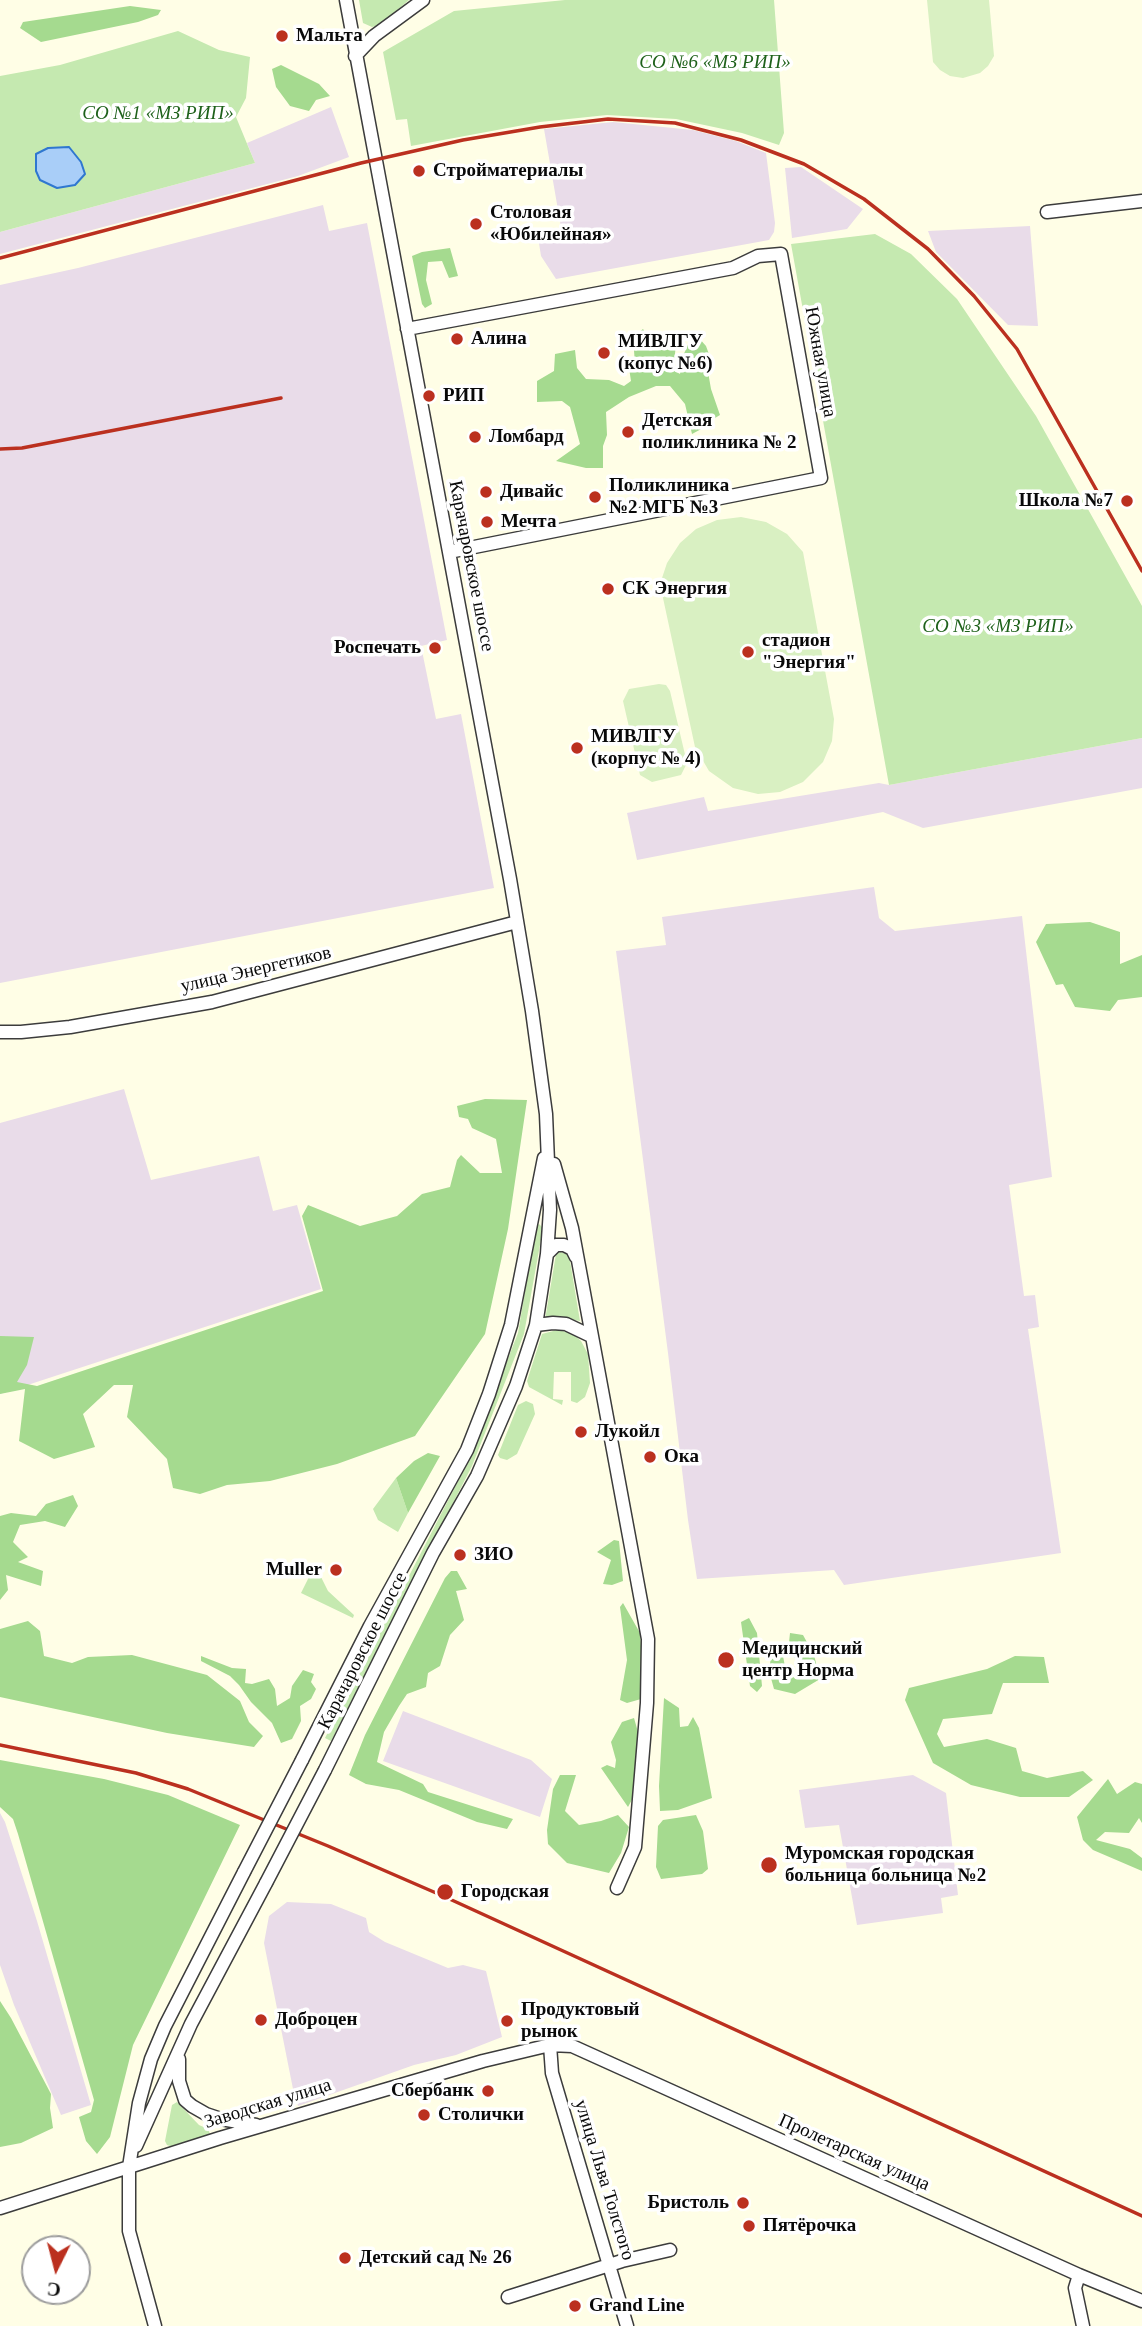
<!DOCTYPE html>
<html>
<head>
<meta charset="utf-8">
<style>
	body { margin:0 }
	#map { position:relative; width:1142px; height:2326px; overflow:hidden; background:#fffee6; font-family:"Times New Roman",serif }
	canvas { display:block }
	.north { position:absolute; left:21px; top:2235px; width:70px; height:70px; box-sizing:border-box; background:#fff; border:2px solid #9d9d9d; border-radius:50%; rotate:186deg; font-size:19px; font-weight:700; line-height:28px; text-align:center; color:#090909 }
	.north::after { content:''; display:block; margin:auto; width:24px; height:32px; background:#bb301f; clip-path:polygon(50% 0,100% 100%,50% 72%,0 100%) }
</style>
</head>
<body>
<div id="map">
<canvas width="1142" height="2326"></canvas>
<div class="north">С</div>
</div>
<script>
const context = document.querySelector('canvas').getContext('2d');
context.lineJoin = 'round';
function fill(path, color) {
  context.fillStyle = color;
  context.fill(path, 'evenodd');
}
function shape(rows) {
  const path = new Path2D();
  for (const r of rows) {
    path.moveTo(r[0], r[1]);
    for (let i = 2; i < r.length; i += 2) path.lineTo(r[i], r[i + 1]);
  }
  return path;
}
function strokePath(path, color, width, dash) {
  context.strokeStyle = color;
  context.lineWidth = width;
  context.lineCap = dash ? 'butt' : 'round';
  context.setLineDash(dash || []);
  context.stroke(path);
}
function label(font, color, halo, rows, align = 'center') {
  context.font = font + ' "Times New Roman",serif';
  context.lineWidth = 7;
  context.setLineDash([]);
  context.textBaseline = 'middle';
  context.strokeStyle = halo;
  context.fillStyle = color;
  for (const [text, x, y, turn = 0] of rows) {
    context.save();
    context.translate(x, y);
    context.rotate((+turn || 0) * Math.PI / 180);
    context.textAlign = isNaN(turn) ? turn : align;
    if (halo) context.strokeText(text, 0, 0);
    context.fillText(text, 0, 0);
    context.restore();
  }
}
fill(shape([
	[331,107,349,157,298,176,0,254,0,232,255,163,247,143],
	[613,122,693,130,736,141,766,153,775,223,774,232,769,240,556,279,541,256,538,237,562,233,544,129],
	[801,167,863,209,847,229,792,238,785,168],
	[323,205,329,231,367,223,447,640,421,646,436,719,461,714,494,888,0,983,0,285,78,268],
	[1030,226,1038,326,1008,325,936,252,928,231],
	[1142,738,1142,788,923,828,883,812,637,860,627,813,704,797,708,811,879,783,889,785],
	[874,887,879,918,895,931,1022,916,1052,1177,1009,1185,1024,1296,1035,1295,1039,1327,1028,1329,1061,1553,844,1585,834,1570,697,1579,688,1520,668,1353,616,951,666,945,662,917],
	[124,1089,151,1180,259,1156,273,1211,297,1205,321,1289,0,1394,0,1123],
	[403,1711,531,1760,552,1779,540,1817,383,1761],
	[913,1775,946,1793,958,1895,941,1898,943,1913,857,1925,839,1825,805,1828,799,1790],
	[0,1813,5,1822,37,1921,91,2105,61,2115,14,2005,0,1965],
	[287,1902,331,1904,366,1918,369,1932,385,1942,448,1968,463,1965,486,1971,502,2037,456,2055,414,2065,298,2106,294,2094,264,1943,269,1916]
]), '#e9dce9');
fill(shape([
	[359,0,409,0,380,25,372,27,363,23],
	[565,0,774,0,784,133,779,145,742,133,676,119,607,115,540,122,411,146,407,119,396,120,383,52,454,11],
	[178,31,219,50,250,57,246,98,236,117,255,163,0,232,0,76,60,65],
	[875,234,911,254,957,299,1036,416,1142,606,1142,738,889,785,791,244],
	[539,1224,543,1228,524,1334,472,1466,331,1741,325,1738,467,1464,518,1333,536,1227],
	[560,1252,569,1255,580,1321,564,1318,545,1320,556,1254],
	[557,1330,572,1333,581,1341,588,1354,590,1383,585,1397,577,1403,571,1401,571,1372,554,1372,553,1399,563,1400,562,1405,529,1387,527,1381,542,1334],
	[526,1401,533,1404,535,1414,517,1454,507,1460,500,1458,498,1455,518,1405],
	[396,1478,408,1513,398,1532,378,1520,373,1509],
	[313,1569,319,1573,328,1591,354,1615,353,1618,301,1593],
	[177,2102,199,2125,208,2129,210,2134,173,2147,167,2145,165,2141,172,2105]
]), '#c5e9b0');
fill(shape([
	[130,6,161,10,158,15,138,22,41,42,20,28,23,22],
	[281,65,319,84,330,96,316,100,309,111,290,106,276,87,272,69],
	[450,248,458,276,449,278,442,261,428,262,426,280,432,304,425,308,422,304,412,256,422,252],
	[643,329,648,337,664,336,676,345,673,370,680,374,683,356,690,340,698,337,706,346,710,357,707,366,711,389,720,415,715,418,705,414,705,427,692,434,685,404,670,386,656,386,629,397,606,412,607,435,603,446,603,468,586,468,556,461,580,444,570,407,562,401,537,402,537,381,554,371,555,354,575,350,577,368,586,379,609,380,624,386,631,381,629,368,635,364,633,337],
	[1090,922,1120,932,1120,964,1142,955,1142,997,1118,1000,1110,1011,1075,1007,1063,984,1056,985,1036,942,1046,924],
	[485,1099,527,1100,508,1229,485,1334,415,1436,337,1464,270,1481,227,1485,200,1494,173,1488,167,1459,127,1417,133,1385,114,1385,83,1414,95,1447,54,1459,19,1441,25,1389,0,1394,0,1336,34,1337,27,1365,17,1382,37,1386,323,1291,302,1216,308,1205,360,1226,397,1216,422,1194,450,1187,457,1160,461,1155,480,1173,502,1173,496,1139,472,1128,468,1119,459,1117,457,1106],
	[428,1453,440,1456,408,1513,396,1478,414,1461],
	[73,1495,78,1506,65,1527,45,1521,20,1525,13,1542,28,1557,18,1562,43,1571,41,1586,6,1575,8,1590,0,1600,0,1516,11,1513,36,1516,46,1504],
	[614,1540,619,1541,623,1581,612,1585,603,1584,611,1560,597,1552],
	[451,1571,457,1571,467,1589,456,1591,464,1620,450,1635,440,1666,428,1673,426,1687,407,1694,399,1706,384,1732,377,1762,423,1784,428,1792,513,1819,507,1829,477,1822,399,1790,366,1784,349,1775,365,1735,445,1578],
	[623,1603,640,1633,642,1660,641,1699,627,1703,620,1700,627,1660,620,1607],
	[749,1618,757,1633,762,1686,757,1692,750,1686,741,1622],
	[28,1621,40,1631,44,1656,72,1663,88,1657,132,1655,207,1675,240,1701,249,1722,263,1736,254,1747,167,1733,0,1697,0,1629],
	[790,1633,803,1635,814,1655,820,1679,795,1694,774,1689,769,1671,771,1657,783,1656,786,1672,796,1679,801,1675,798,1661,788,1652],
	[201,1656,232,1668,246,1669,245,1683,252,1684,269,1679,275,1689,277,1706,290,1698,292,1686,303,1670,314,1674,311,1682,316,1689,311,1699,300,1706,301,1721,292,1739,281,1743,272,1723,251,1702,239,1685,230,1676,201,1661],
	[1015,1656,1044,1657,1049,1683,1003,1683,992,1714,943,1719,937,1734,944,1747,987,1739,1016,1748,1022,1771,1047,1778,1083,1771,1093,1780,1069,1797,1020,1797,971,1785,933,1763,905,1700,909,1688,987,1669],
	[664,1698,679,1708,680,1727,688,1726,693,1717,699,1728,712,1798,678,1810,660,1811,659,1786],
	[634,1718,638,1732,635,1794,628,1807,601,1768,607,1765,615,1768,616,1760,611,1742,622,1722],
	[0,1760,104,1779,168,1795,240,1825,133,2045,110,2137,97,2154,86,2141,79,2117,91,2112,94,2100,18,1834,13,1819,0,1807],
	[560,1775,576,1775,565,1811,579,1825,601,1821,618,1815,629,1827,621,1853,609,1873,567,1863,548,1844,547,1830,553,1789],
	[1108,1779,1117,1794,1135,1782,1142,1784,1142,1823,1139,1818,1129,1833,1105,1832,1096,1840,1130,1849,1142,1858,1142,1871,1093,1850,1083,1840,1077,1817],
	[696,1815,703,1831,708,1869,702,1874,661,1879,656,1867,658,1826,663,1820],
	[0,2001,11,2018,51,2094,50,2108,53,2128,21,2143,0,2147]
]), '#a5da8f');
fill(shape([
	[927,0,989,0,994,56,988,66,980,73,963,78,950,76,940,70,933,62],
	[741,517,766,522,787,534,803,552,834,719,832,741,823,762,803,782,780,792,758,794,733,788,709,771,695,747,660,584,667,563,680,543,696,529,717,520],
	[659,684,666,685,670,691,687,763,681,775,652,782,640,775,623,701,629,689]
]), '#d9f0c2');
const water = shape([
	[69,147,81,162,85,174,75,185,57,188,40,180,36,171,36,154,48,148,69,147]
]);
fill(water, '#a9cef8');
strokePath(water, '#2f77d0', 2);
const minor = shape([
	[355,56,374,36,423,0],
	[1047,212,1142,201],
	[407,329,733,268,758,256,781,254,821,478,449,552],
	[0,1032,21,1032,70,1027,212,1002,517,922],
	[554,1164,572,1228,648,1639,647,1703,635,1847,617,1888],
	[547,1254,556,1245,564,1245,572,1249,576,1257],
	[536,1325,553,1323,566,1324,591,1336],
	[302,1760,370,1626,467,1450,489,1394,511,1325,544,1158],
	[325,1770,433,1553,477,1476,516,1386,536,1325,547,1254,550,1210,546,1114,532,1011,510,879,346,0],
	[550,2045,552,2073,627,2326],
	[179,2059,179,2081,185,2100,192,2106,206,2114,221,2119,256,2125],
	[136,2146,191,2024,266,1883],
	[0,2208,220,2138,483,2061,550,2045,572,2046,1079,2275,1142,2301],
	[1079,2275,1075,2288,1083,2326],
	[508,2297,622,2261,670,2250],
	[155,2326,129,2231,129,2167,139,2103,151,2059,165,2026,244,1872]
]);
strokePath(minor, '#3c3c3c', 15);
strokePath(minor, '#fff', 12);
strokePath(shape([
	[0,258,361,163,463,140,540,127,608,119,675,123,741,140,804,164,864,199,928,249,974,296,1017,349,1142,571],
	[0,449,22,448,281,398],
	[0,1745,136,1773,188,1789,328,1846,443,1896,1142,2216]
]), '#bb301f', 3.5);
const minorBridge = shape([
	[244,1872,302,1760],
	[266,1883,325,1770]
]);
strokePath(minorBridge, '#3c3c3c', 15, []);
strokePath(minorBridge, '#fff', 12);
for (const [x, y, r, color] of [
	[282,36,7,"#bb301f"],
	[419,171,7,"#bb301f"],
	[476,224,7,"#bb301f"],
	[457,339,7,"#bb301f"],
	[604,353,7,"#bb301f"],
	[429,396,7,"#bb301f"],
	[628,432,7,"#bb301f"],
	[475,437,7,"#bb301f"],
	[486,492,7,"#bb301f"],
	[595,497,7,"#bb301f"],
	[1127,501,7,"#bb301f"],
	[487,522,7,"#bb301f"],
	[608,589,7,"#bb301f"],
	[435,648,7,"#bb301f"],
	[748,652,7,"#bb301f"],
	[577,748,7,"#bb301f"],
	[581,1432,7,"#bb301f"],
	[650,1457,7,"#bb301f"],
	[460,1555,7,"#bb301f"],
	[336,1570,7,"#bb301f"],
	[726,1660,9,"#bb301f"],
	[769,1865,9,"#bb301f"],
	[445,1892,9,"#bb301f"],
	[261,2020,7,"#bb301f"],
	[507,2021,7,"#bb301f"],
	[488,2091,7,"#bb301f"],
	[424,2115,7,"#bb301f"],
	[743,2203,7,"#bb301f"],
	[749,2226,7,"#bb301f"],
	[345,2258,7,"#bb301f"],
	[575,2306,7,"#bb301f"]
]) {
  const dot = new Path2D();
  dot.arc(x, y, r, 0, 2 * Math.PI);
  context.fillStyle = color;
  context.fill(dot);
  strokePath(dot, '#fff', 2.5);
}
label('bold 19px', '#090909', '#fff', [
	["Мальта",296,36],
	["Стройматериалы",433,171],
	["Столовая",490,213],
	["«Юбилейная»",490,235],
	["Алина",471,339],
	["МИВЛГУ",618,342],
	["(копус №6)",618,364],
	["РИП",443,396],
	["Детская",642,421],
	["поликлиника № 2",642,443],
	["Ломбард",489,437],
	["Поликлиника",609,486],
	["№2 МГБ №3",609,508],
	["Дивайс",500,492],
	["Школа №7",1113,501,"right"],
	["Мечта",501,522],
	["СК Энергия",622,589],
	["стадион",762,641],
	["\"Энергия\"",762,663],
	["Роспечать",421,648,"right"],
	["МИВЛГУ",591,737],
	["(корпус № 4)",591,759],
	["Лукойл",595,1432],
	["Ока",664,1457],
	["ЗИО",474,1555],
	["Muller",322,1570,"right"],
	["Медицинский",742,1649],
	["центр Норма",742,1671],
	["Муромская городская",785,1854],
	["больница больница №2",785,1876],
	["Городская",461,1892],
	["Продуктовый",521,2010],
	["рынок",521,2032],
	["Доброцен",275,2020],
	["Сбербанк",474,2091,"right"],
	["Столички",438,2115],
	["Бристоль",729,2203,"right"],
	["Пятёрочка",763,2226],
	["Детский сад № 26",359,2258],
	["Grand Line",589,2306]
], 'left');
label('italic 19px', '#1e611a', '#fff', [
	["СО №6 «МЗ РИП»",715,63],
	["СО №1 «МЗ РИП»",158,114],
	["СО №3 «МЗ РИП»",998,627]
]);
label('19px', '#090909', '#fff', [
	["Южная улица",820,362,80],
	["Карачаровское шоссе",471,566,79],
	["улица Энергетиков",256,970,-13],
	["Карачаровское шоссе",363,1651,-63],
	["Заводская улица",268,2104,-17],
	["Пролетарская улица",854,2153,24],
	["улица Льва Толстого",604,2180,73]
]);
</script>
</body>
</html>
